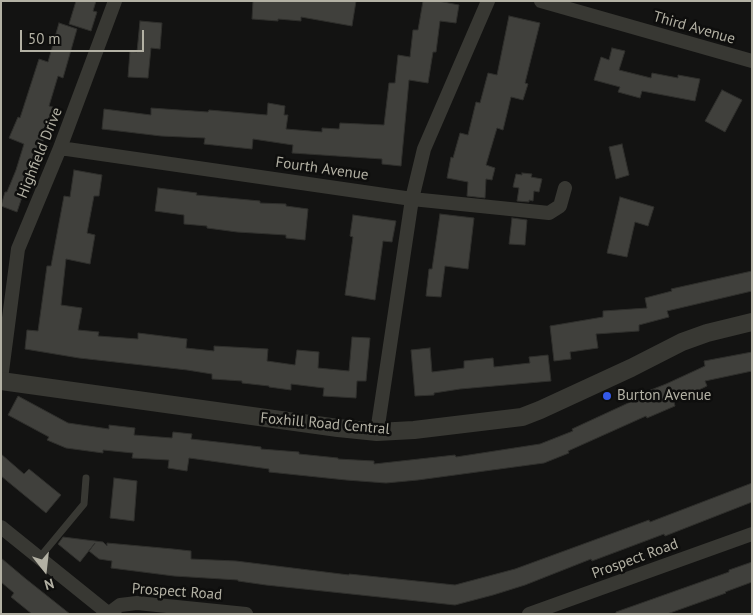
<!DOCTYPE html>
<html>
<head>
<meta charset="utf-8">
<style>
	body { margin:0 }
	#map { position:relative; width:753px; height:615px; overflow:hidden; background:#131312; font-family:"PT Sans",sans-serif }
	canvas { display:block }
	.frame { position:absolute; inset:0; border:2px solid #b3b1a4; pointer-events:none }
	.north { position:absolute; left:20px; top:545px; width:50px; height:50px; -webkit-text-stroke:4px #0e0e0d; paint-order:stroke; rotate:164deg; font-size:14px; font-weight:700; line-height:20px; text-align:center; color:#b3b1a4 }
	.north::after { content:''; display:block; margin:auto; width:18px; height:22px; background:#b3b1a4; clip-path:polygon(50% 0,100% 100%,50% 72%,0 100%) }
	.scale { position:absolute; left:20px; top:30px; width:124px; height:22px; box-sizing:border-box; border:2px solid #b3b1a4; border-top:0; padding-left:6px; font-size:15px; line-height:18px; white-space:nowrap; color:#b3b1a4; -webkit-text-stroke:4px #0e0e0d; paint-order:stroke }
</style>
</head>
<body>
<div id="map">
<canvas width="753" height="615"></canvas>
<div class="frame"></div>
<div class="north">N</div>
<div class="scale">50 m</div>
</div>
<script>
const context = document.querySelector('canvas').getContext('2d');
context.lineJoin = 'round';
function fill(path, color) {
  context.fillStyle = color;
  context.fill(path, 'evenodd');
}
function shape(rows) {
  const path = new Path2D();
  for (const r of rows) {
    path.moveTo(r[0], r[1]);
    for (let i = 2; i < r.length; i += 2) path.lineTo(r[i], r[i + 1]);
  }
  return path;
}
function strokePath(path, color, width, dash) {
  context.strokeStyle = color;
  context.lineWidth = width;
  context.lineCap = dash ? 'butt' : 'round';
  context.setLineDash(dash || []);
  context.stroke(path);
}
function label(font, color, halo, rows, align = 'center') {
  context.font = font + ' "PT Sans",sans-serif';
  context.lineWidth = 5;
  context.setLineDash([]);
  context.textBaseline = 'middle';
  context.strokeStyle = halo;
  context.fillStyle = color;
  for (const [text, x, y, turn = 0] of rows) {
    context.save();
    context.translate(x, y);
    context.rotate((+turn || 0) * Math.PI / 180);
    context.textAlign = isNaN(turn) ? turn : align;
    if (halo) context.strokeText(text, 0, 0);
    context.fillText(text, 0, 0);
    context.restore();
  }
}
const building = shape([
	[76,1,96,1,93,11,97,12,91,31,69,24,76,1],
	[253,1,356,1,352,26,301,17,301,21,278,19,278,21,252,19,253,1],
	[423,1,438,1,459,5,456,23,440,21,436,52,433,52,428,83,409,80,401,166,382,164,382,159,292,153,293,145,253,139,252,149,204,144,205,138,161,136,102,129,104,109,151,115,151,108,208,112,209,110,267,115,268,103,285,106,284,115,288,115,286,129,322,132,322,128,339,129,340,123,384,125,389,83,395,83,398,55,410,57,413,30,418,30,423,1],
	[509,16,540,23,525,83,528,84,523,100,511,97,503,130,497,128,486,165,495,168,492,180,486,179,485,198,467,196,468,182,447,178,451,157,453,158,460,133,468,135,476,102,480,103,488,73,497,75,509,16],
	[140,21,162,23,160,49,151,48,148,78,128,77,130,51,137,52,140,21],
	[59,23,77,29,63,78,58,76,49,106,56,108,54,115,38,153,40,154,34,174,25,195,23,194,17,212,1,206,5,192,7,192,16,170,24,144,9,138,18,117,20,118,39,59,48,62,59,23],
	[612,48,625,51,619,70,651,78,652,73,678,78,678,75,700,79,695,101,642,91,640,98,618,92,620,87,594,80,601,57,609,60,612,48],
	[722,90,742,100,725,132,705,121,722,90],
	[622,144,629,175,616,179,609,147,622,144],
	[74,170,102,175,99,196,94,196,87,233,95,235,90,264,66,259,61,305,82,308,78,330,99,332,98,336,138,339,138,333,187,339,186,348,214,351,214,346,268,349,267,361,295,365,297,350,319,352,318,368,349,371,352,337,370,338,366,381,357,381,356,398,323,396,324,388,291,384,291,390,269,387,269,386,242,383,242,381,212,379,212,374,187,370,79,358,25,349,27,330,38,331,47,266,51,266,64,196,70,197,74,170],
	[522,173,532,174,531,177,542,179,539,192,534,191,533,201,529,200,529,202,517,201,519,188,513,187,516,174,522,175,522,173],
	[158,188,197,193,196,195,260,201,260,203,286,204,286,206,308,209,305,240,286,238,286,235,237,232,207,228,207,226,184,224,184,215,155,211,158,188],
	[620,197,654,207,648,226,635,222,627,257,607,253,620,197],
	[440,214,474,218,468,269,445,266,441,297,426,296,429,269,432,269,440,214],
	[353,215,396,221,392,242,383,241,375,300,345,295,353,237,350,236,353,215],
	[512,218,527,220,525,245,509,244,512,218],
	[752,271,752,291,667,311,669,317,639,325,639,331,596,334,598,348,570,352,571,359,554,361,550,326,603,317,603,311,647,308,645,298,672,291,671,289,752,271],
	[430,348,432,372,464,368,464,361,493,358,494,367,530,363,529,357,548,355,551,381,460,389,434,393,434,395,415,396,411,350,430,348],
	[752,352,752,371,705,381,707,386,674,402,675,406,647,418,646,416,568,451,569,453,544,463,418,480,386,483,346,480,269,472,269,469,189,458,187,471,168,468,169,460,132,458,133,453,103,450,103,453,66,448,47,440,49,437,8,415,18,396,68,423,109,429,109,425,135,428,134,435,172,438,173,432,192,434,191,439,235,444,261,447,261,449,299,452,299,454,338,458,338,459,374,461,374,464,455,455,456,457,540,444,573,431,572,429,639,398,638,395,666,384,705,366,704,361,752,352],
	[1,454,24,474,29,469,61,495,46,513,1,476,1,454],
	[114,478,137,481,134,521,110,518,114,478],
	[752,483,752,502,665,536,664,534,592,561,591,559,525,585,493,595,455,605,266,585,238,581,238,580,174,576,111,568,112,561,99,559,89,551,95,543,80,562,58,544,63,537,103,542,107,546,107,543,173,549,191,551,191,559,236,561,349,575,349,574,455,585,515,569,649,520,650,522,752,483],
	[1,558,26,579,70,614,32,614,11,597,14,593,1,582,1,558],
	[752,562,752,582,725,592,726,593,667,614,616,614,616,612,729,572,729,570,752,562]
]);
fill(building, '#40403c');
strokePath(building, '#2f2f2c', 1);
strokePath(shape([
	[40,557,84,504,86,478]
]), '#383833', 7);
strokePath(shape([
	[541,1,752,61],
	[60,148,412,199,549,213,560,206,565,188],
	[1,379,18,249,60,148,115,1],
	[377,432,412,199,424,149,488,1],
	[1,527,109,614],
	[108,614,120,605,137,603,246,614],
	[529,614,752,534]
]), '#383833', 14);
strokePath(shape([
	[1,381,338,428,377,432,414,430,522,417,540,410,631,368,682,342,707,333,752,322]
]), '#383833', 18);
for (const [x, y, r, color] of [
	[607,396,5,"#3459e9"]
]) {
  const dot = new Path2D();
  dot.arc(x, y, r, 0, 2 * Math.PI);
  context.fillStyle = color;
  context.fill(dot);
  strokePath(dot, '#0e0e0d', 2);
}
label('15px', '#b3b1a4', '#0e0e0d', [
	["Third Avenue",694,28,16],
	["Highfield Drive",40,153,-68],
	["Fourth Avenue",322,169,8],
	["Foxhill Road Central",325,424,5],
	["Prospect Road",635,559,-20],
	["Prospect Road",177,592,4]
]);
label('15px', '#b3b1a4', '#0e0e0d', [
	["Burton Avenue",617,396]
], 'left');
</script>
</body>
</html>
